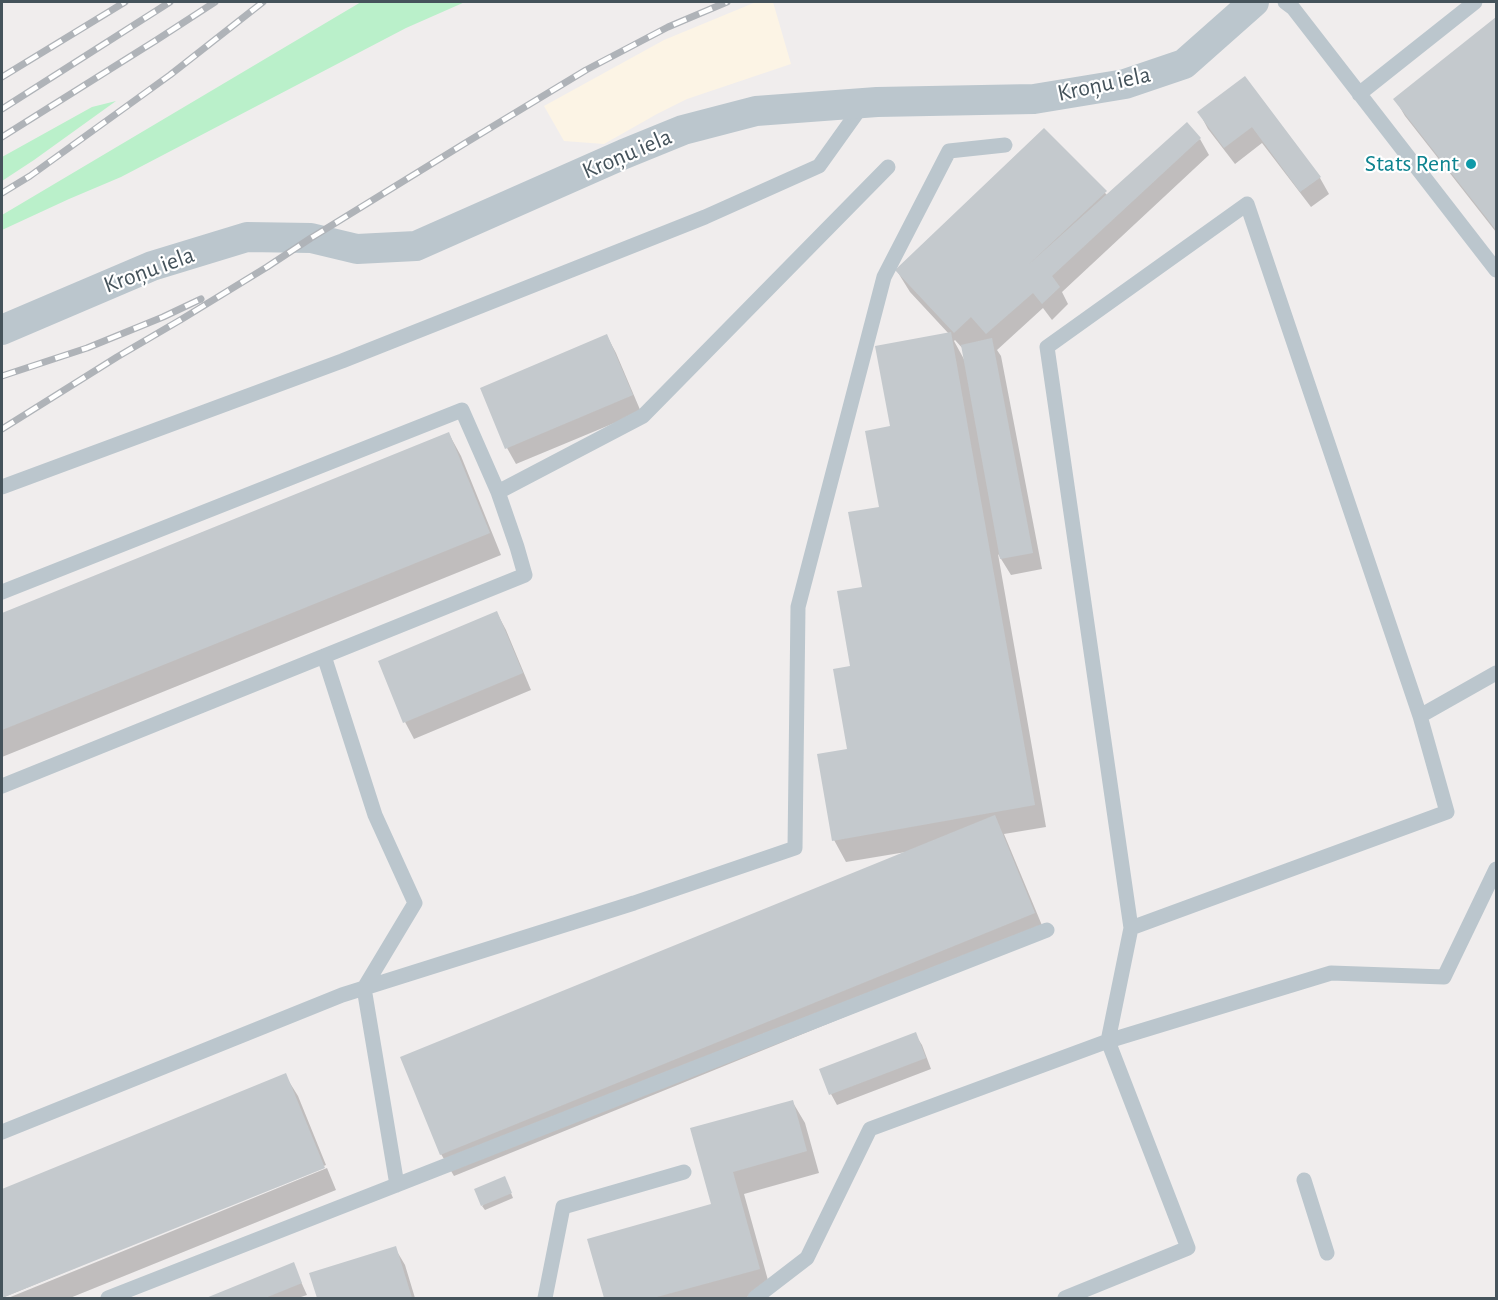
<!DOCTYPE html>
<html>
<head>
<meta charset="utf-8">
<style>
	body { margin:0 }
	#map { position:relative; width:1498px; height:1300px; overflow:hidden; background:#f0eded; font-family:"Alegreya Sans",sans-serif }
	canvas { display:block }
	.frame { position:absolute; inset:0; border:3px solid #45535b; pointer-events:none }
</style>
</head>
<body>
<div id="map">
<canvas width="1498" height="1300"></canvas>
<div class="frame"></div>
</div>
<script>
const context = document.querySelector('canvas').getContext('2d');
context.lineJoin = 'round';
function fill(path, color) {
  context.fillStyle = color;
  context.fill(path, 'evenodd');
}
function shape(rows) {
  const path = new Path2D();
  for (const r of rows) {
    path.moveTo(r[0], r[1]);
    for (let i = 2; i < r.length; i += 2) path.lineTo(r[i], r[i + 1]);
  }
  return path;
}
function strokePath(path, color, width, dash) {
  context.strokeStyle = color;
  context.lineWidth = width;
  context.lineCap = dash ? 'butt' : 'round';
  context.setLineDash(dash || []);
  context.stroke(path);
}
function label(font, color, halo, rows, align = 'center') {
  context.font = font + ' "Alegreya Sans",sans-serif';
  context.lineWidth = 4.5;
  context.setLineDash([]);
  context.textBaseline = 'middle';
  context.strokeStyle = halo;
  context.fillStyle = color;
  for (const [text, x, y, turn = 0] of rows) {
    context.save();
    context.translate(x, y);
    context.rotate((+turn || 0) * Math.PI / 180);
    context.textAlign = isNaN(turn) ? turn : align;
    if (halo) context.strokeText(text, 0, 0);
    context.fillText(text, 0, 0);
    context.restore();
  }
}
fill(shape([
	[756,2,773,2,791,64,687,99,657,114,604,144,564,141,544,106,664,40]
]), '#fcf4e5');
fill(shape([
	[361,2,465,2,406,28,121,177,69,199,2,230,2,215],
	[116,101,34,160,2,181,2,157,92,107]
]), '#baf0ca');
fill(shape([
	[1496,19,1496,232,1405,116,1395,99],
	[1244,78,1320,178,1329,194,1311,207,1262,143,1235,164,1208,129,1199,112],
	[1044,131,1108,196,1200,139,1209,155,1062,292,1068,304,1052,320,1043,308,997,350,1001,356,1042,569,1011,575,998,554,1046,827,1004,834,1046,935,454,1176,441,1154,906,852,846,862,834,840,849,750,852,667,863,588,881,508,891,428,949,334,910,292,897,271],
	[955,340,964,350,965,361,954,341],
	[607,336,616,353,641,412,516,464,507,448],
	[449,434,461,456,501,555,2,757,2,615],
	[497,613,506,630,531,690,414,739,405,722],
	[915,1034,922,1045,931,1069,837,1105,831,1094],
	[285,1075,298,1096,326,1165,2,1298,2,1191],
	[792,1101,805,1123,819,1173,744,1194,771,1291,743,1298,606,1298,589,1240,713,1205,692,1129],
	[327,1168,336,1190,70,1298,8,1298],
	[507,1183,513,1198,485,1210,482,1206],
	[395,1248,405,1265,415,1298,318,1298,311,1274],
	[293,1264,307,1295,298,1298,209,1298]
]), '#0003');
fill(shape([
	[1496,17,1496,230,1393,99],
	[1245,76,1321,177,1300,192,1252,127,1224,148,1197,112],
	[1187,122,1201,138,1052,276,1060,287,1042,304,1033,293,986,334,971,317,954,333,895,270,1044,128,1107,191,1027,266],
	[951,332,1035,805,832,841,817,754,847,749,833,669,850,666,837,591,862,587,848,512,879,507,865,431,890,426,875,346],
	[607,334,633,395,505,449,480,388],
	[992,338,1033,553,1000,559,961,345],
	[449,432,490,533,2,730,2,613],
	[497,611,523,673,403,723,378,661],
	[995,815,1035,913,440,1155,400,1057],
	[916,1032,926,1058,829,1095,819,1069],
	[286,1073,325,1168,2,1298,2,1189],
	[793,1100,807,1151,733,1172,760,1269,653,1298,604,1298,587,1239,711,1204,690,1128],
	[505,1176,512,1193,481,1206,474,1189],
	[396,1246,412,1298,317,1298,309,1273],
	[294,1262,302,1283,265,1298,206,1298]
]), '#c4c9cd');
strokePath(shape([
	[1285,2,1293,8,1496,270],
	[1359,94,1475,2],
	[2,487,342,361,705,217,819,166,864,103],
	[2,592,462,410,498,492,643,416,888,167],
	[324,656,375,815,415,903,364,988,397,1185],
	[2,786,525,575,517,547,498,492],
	[1131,928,1447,812,1420,716],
	[2,1132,342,995,634,903,795,848,798,607,884,277,949,151,1005,145],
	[1304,1180,1327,1253],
	[108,1298,1047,930],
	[545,1298,563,1207,684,1172],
	[755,1298,807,1258,870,1129,1108,1041,1331,973,1444,977,1496,869],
	[1065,1298,1188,1248,1108,1041,1131,928,1047,347,1247,204,1420,716,1496,673]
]), '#bbc6cd', 15);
strokePath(shape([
	[2,330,152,266,247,237,311,238,357,249,416,246,624,154,683,130,756,111,877,102,1034,99,1125,84,1184,64,1254,2]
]), '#bbc6cd', 30);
const rail = shape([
	[2,77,125,2],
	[2,109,170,2],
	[2,137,155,41,215,2],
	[2,193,30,176,170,75,263,2],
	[2,376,87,348,163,317,201,299],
	[2,429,117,357,182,319,267,267,311,238,467,142,586,70,668,27,727,2]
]);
strokePath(rail, '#afb3b8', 7);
strokePath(rail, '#fff', 4.5, [14]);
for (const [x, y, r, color] of [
	[1471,164,6,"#0f9aa8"]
]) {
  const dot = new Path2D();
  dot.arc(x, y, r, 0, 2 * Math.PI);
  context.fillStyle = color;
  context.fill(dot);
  strokePath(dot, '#fff', 2);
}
label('24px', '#45535b', '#fff', [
	["Kroņu iela",1104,84,-12],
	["Kroņu iela",627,154,-23],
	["Kroņu iela",149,270,-20]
]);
label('24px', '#0d838f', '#fff', [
	["Stats Rent",1459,164]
], 'right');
</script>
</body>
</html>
